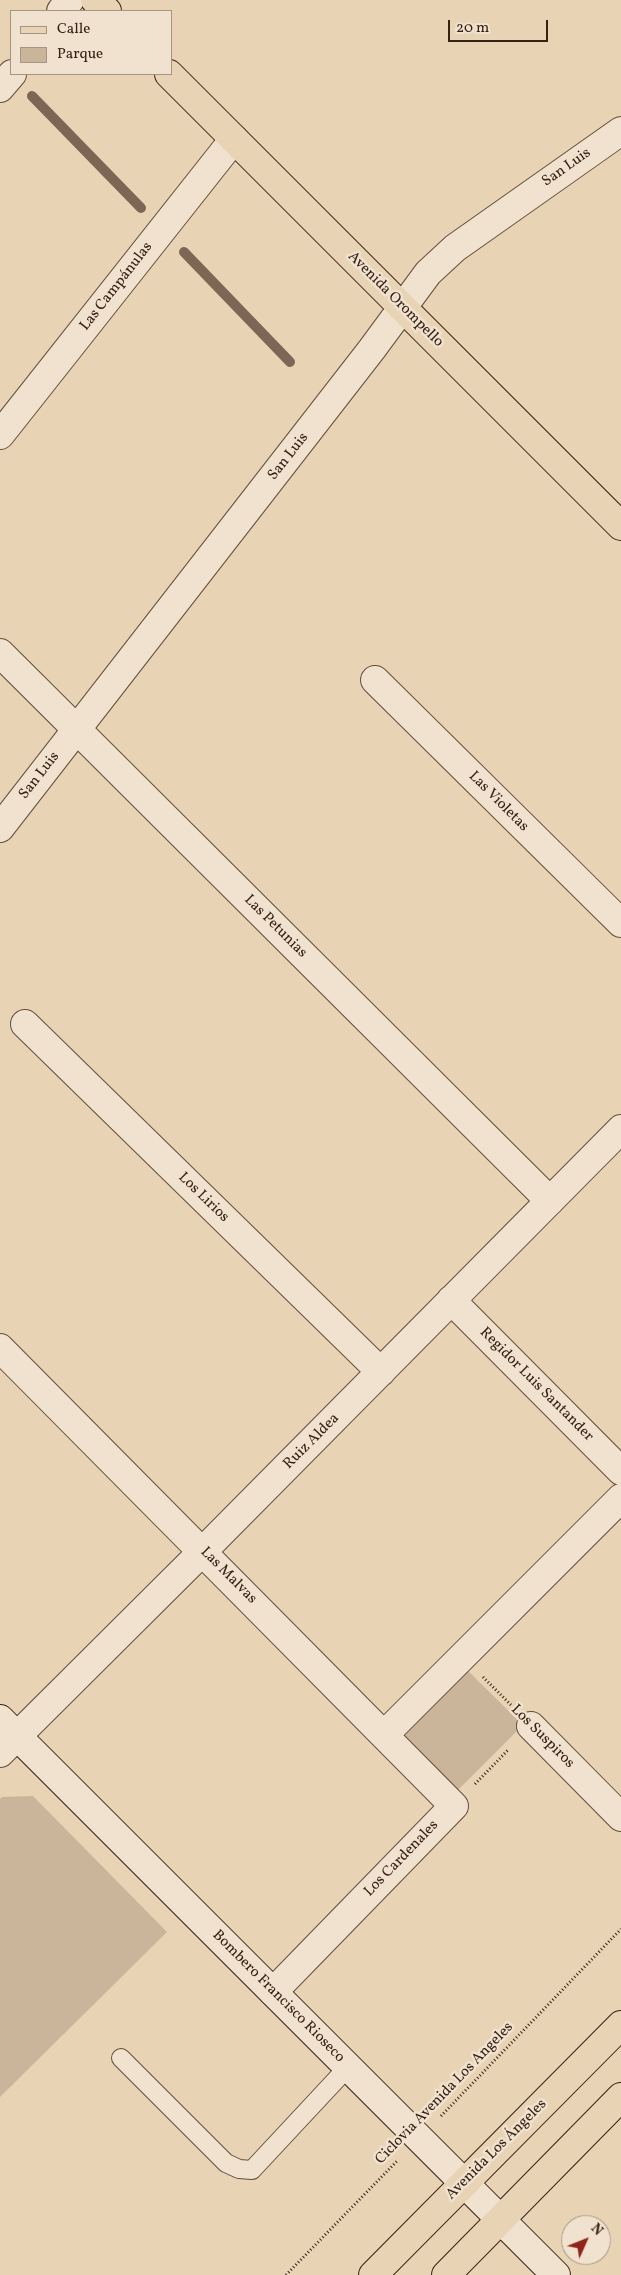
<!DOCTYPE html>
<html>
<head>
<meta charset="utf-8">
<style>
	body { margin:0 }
	#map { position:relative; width:621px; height:2275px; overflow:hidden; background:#e8d3b5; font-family:Vollkorn,serif }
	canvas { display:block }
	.legend { position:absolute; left:10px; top:10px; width:162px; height:65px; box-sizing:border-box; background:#f0e2cf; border:1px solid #a69584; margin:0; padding:6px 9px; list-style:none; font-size:15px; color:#372114 }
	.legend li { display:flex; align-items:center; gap:10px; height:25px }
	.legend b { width:25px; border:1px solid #a69584 }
	.north { position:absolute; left:561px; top:2215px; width:50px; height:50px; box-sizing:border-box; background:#f0e2cf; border:1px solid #a69584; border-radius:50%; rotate:46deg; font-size:14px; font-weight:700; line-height:20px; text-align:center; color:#372114 }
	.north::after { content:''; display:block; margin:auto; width:18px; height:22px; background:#8f2418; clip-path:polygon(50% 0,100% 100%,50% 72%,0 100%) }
	.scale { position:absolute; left:448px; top:20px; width:100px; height:22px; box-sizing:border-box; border:2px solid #372114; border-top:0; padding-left:6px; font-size:15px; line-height:18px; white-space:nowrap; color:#372114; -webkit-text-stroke:4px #f0e2cf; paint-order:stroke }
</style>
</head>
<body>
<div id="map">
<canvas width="621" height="2275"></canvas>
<ul class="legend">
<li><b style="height:6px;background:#e8d3b5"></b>Calle</li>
<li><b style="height:14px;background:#cab59a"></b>Parque</li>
</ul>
<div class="north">N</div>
<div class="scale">20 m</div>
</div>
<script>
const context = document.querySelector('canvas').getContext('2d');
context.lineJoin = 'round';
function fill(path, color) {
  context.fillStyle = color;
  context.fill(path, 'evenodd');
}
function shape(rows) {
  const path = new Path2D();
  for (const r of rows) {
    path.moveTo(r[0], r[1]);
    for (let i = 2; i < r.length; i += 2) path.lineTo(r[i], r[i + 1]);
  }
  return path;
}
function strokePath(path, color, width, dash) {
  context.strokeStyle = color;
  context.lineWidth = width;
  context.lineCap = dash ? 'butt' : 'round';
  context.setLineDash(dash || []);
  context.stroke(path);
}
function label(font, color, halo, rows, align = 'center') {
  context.font = font + ' Vollkorn,serif';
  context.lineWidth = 5;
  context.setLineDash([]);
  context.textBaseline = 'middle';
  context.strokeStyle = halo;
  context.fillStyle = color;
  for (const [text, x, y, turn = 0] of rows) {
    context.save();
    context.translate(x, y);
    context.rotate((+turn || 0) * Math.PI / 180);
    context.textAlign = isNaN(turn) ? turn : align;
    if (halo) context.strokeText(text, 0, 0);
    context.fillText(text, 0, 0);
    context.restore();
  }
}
fill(shape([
	[465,1668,523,1725,454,1794,397,1737],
	[33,1796,167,1932,0,2097,0,1799,2,1797]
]), '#cab59a');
strokePath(shape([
	[32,96,141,208],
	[184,252,290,362]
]), '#7d6754', 10);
const lane = shape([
	[121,2058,226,2163,239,2169,252,2170,348,2067]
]);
const street = shape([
	[61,11,70,0],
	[0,88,12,74],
	[0,435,234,139],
	[0,653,550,1201],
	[375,680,621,923],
	[0,828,372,349,428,273,455,248,621,131],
	[25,1024,381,1372],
	[451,1300,621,1471],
	[0,1348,454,1806,273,1992],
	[531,1726,621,1817],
	[384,1735,621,1498],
	[0,1753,203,1551,621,1129]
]);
const secondary = shape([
	[0,1719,556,2275]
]);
const primary = shape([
	[95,0,107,11],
	[169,74,621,526],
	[373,2275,621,2025],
	[446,2275,621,2097]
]);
strokePath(lane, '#634e3c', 20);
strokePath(street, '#634e3c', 30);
strokePath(secondary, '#372114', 30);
strokePath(primary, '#372114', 30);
strokePath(shape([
	[483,1677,511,1705],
	[475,1784,509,1749],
	[441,2116,621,1929],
	[286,2275,398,2160]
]), '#372114', 3, [1, 2.5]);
strokePath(lane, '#f0e2cf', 18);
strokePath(street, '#f0e2cf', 28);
strokePath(secondary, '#f0e2cf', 28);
strokePath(primary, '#e8d3b5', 28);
label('15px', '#372114', '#f0e2cf', [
	["San Luis",567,168,-35],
	["Las Campánulas",117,287,-52],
	["Avenida Orompello",395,300,45],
	["San Luis",289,457,-52],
	["San Luis",40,776,-52],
	["Las Violetas",498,802,45],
	["Las Petunias",275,927,45],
	["Los Lirios",203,1198,44],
	["Regidor Luis Santander",536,1385,45],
	["Ruiz Aldea",312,1442,-45],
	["Las Malvas",228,1576,45],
	["Los Suspiros",542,1737,45],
	["Los Cardenales",402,1859,-46],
	["Bombero Francisco Rioseco",278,1997,45],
	["Ciclovia Avenida Los Angeles",445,2094,-46],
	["Avenida Los Ángeles",497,2150,-45]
]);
</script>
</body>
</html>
